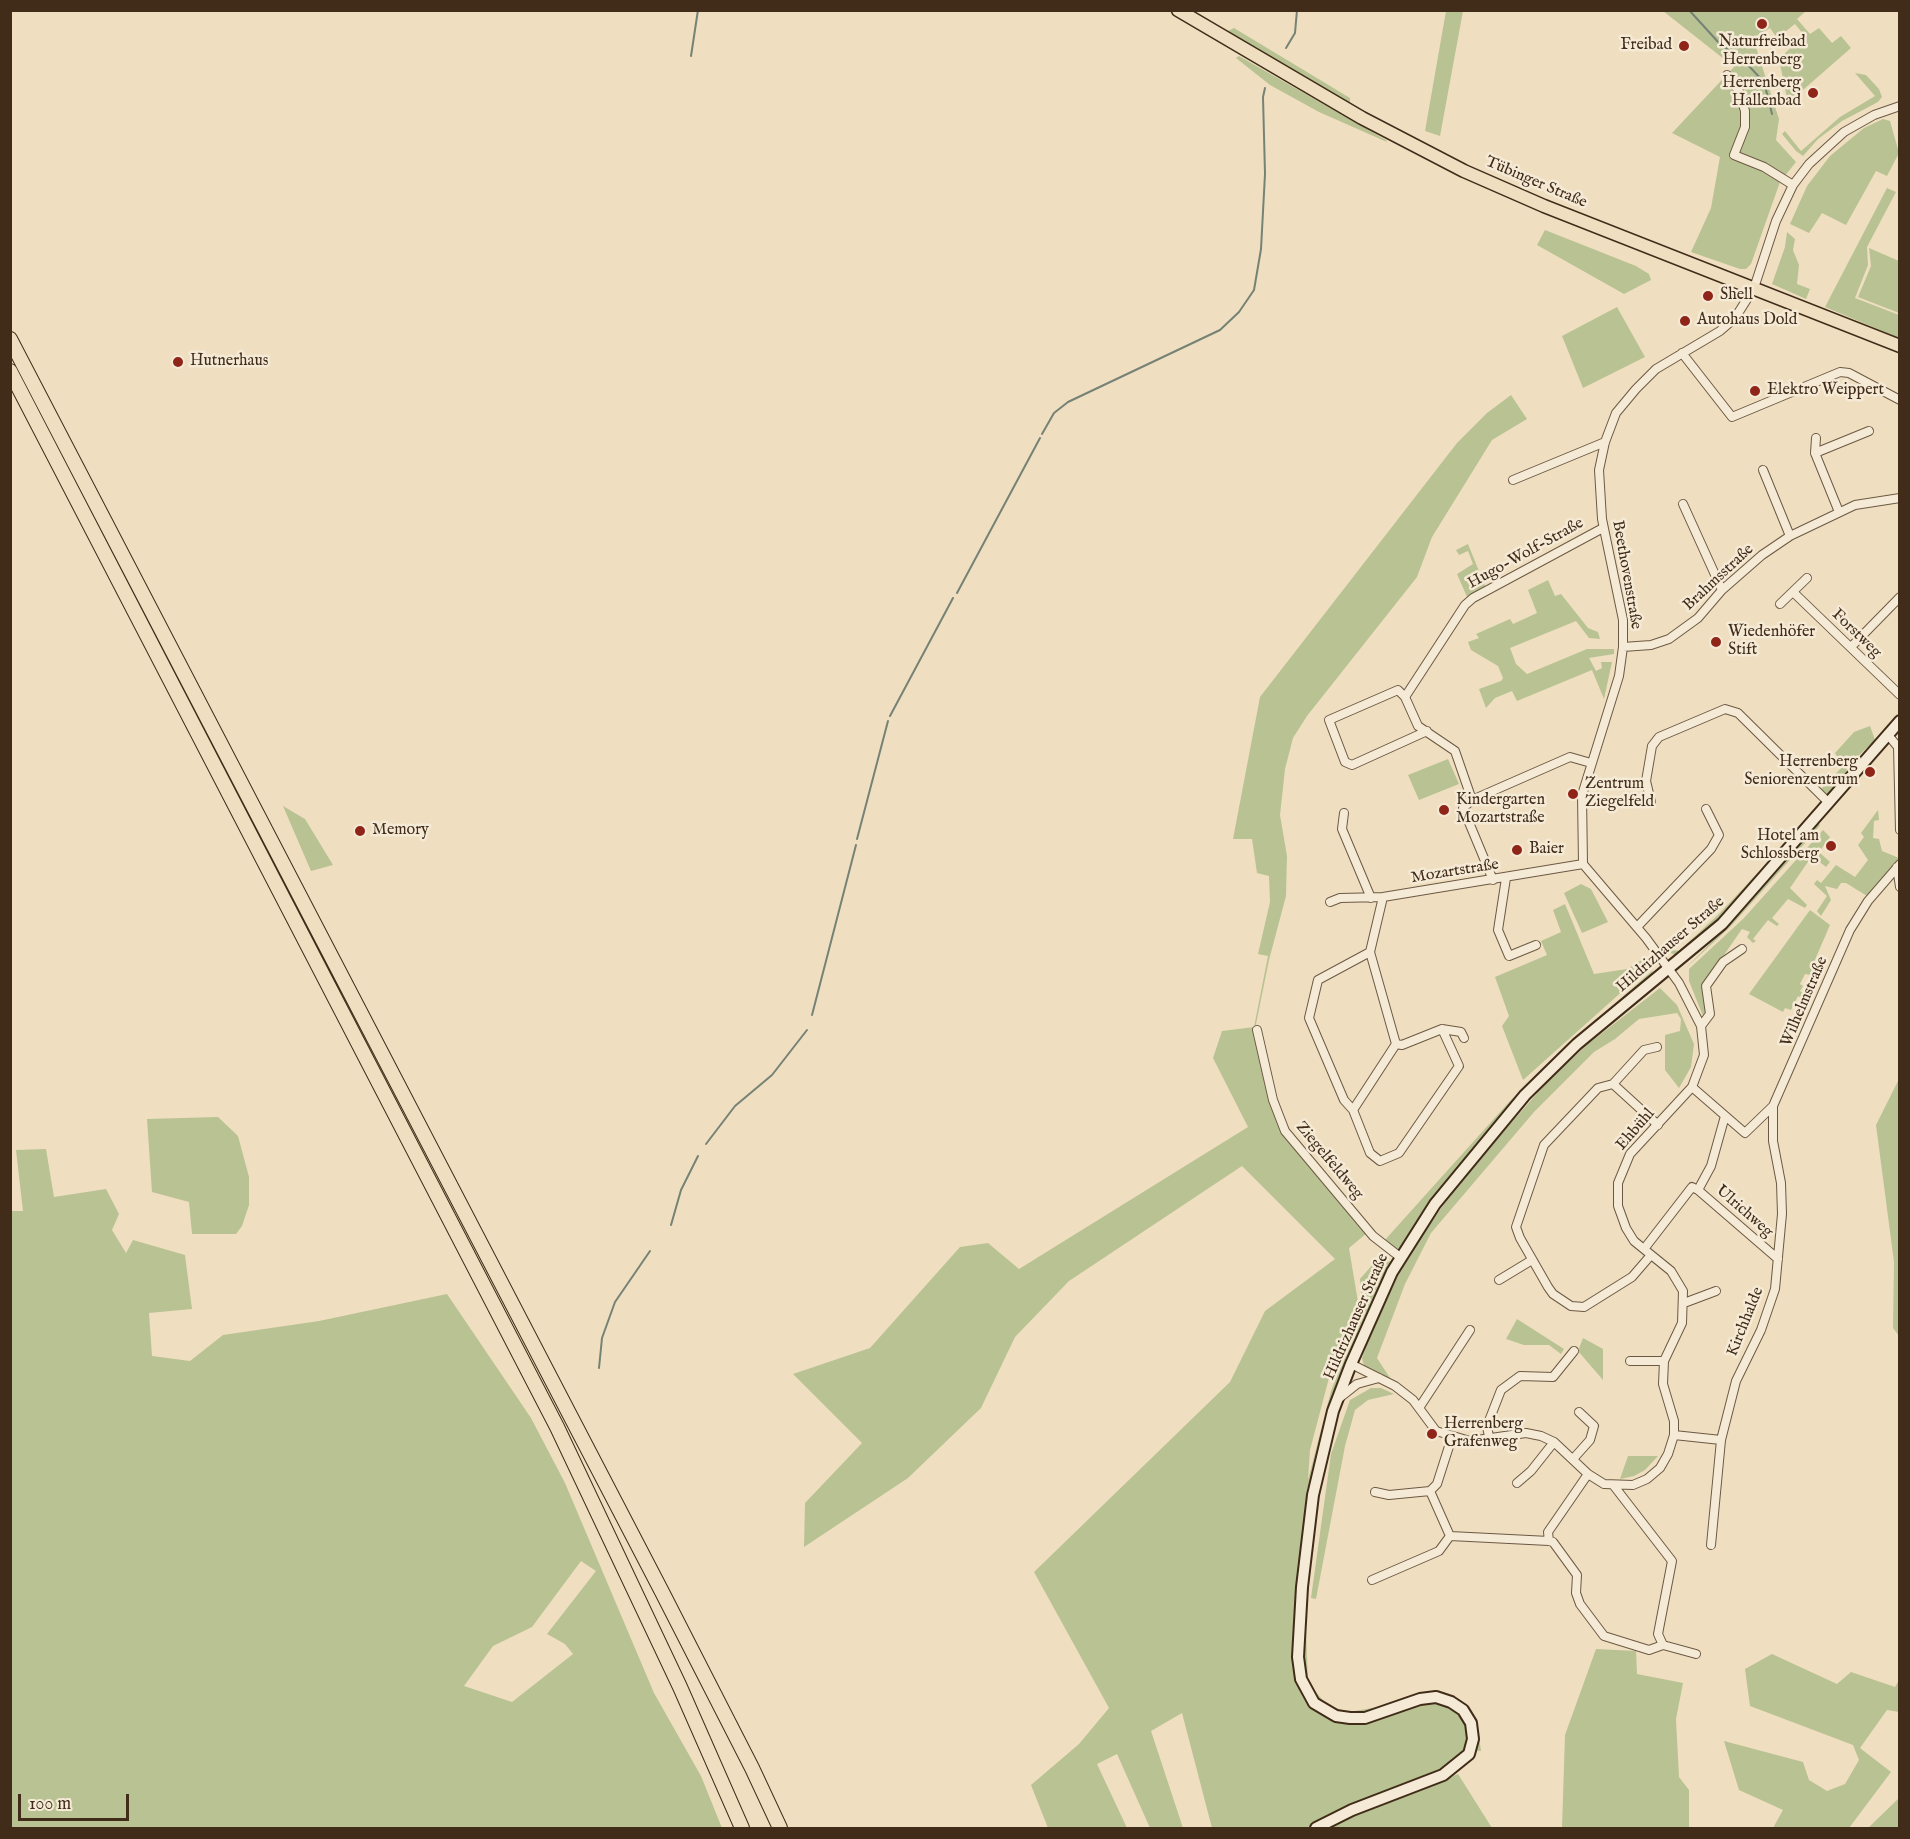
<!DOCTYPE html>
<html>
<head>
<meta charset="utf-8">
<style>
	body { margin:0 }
	#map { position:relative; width:1910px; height:1839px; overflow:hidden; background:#efdfc0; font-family:"IM FELL English",serif }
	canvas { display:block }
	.frame { position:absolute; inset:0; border:12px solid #402c19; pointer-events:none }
	.scale { position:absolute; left:18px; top:1794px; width:111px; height:27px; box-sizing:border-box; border:3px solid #402c19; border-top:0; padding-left:8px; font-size:18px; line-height:21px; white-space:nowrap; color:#402c19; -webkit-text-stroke:4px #f5ead6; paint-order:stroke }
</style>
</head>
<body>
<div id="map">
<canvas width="1910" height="1839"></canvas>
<div class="frame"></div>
<div class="scale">100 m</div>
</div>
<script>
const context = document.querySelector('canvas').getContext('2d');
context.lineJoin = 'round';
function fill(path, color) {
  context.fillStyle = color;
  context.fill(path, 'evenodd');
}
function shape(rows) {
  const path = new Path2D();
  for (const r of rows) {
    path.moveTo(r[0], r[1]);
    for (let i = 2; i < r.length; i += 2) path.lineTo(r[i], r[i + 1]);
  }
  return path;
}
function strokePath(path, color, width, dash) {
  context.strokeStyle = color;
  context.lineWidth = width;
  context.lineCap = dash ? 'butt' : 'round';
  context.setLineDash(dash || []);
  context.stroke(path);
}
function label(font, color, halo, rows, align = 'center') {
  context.font = font + ' "IM FELL English",serif';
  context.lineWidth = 5;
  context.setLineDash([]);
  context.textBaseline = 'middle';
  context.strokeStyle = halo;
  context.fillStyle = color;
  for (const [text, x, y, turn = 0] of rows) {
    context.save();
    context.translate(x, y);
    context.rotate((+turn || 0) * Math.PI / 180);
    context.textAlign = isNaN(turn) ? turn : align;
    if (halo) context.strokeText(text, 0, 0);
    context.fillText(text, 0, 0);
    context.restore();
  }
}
fill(shape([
	[1446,11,1463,11,1440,136,1425,131],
	[1663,11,1806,11,1797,19,1810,34,1819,28,1832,43,1841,36,1851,48,1788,103,1779,59,1804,35,1795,24,1777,38,1770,28,1753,38,1779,119,1776,140,1796,162,1780,182,1751,264,1746,269,1740,269,1691,252,1711,208,1720,157,1672,133,1734,67],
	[1234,28,1350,98,1350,104,1226,32],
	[1239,56,1386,140,1387,142,1319,112,1270,85,1236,58],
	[1855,73,1866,75,1879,89,1882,97,1878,102,1842,121,1818,139,1803,156,1796,151,1782,134,1785,131,1801,151,1840,117,1875,96],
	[1883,119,1890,121,1899,153,1887,176,1876,171,1846,225,1822,213,1809,233,1790,224,1807,186,1830,156,1864,128],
	[1887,188,1896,192,1867,247,1868,265,1855,298,1899,315,1899,338,1825,307],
	[1545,230,1636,266,1649,274,1651,280,1624,294,1537,245],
	[1787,232,1795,239,1793,250,1799,265,1797,284,1810,289,1806,299,1772,284,1785,247],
	[1869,248,1899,261,1899,313,1858,297,1871,266],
	[1617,307,1645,357,1583,388,1562,336],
	[1511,395,1527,419,1492,440,1432,537,1417,577,1307,716,1293,738,1285,769,1280,815,1287,856,1286,896,1269,960,1255,1029,1284,1132,1301,1156,1344,1202,1367,1233,1349,1248,1359,1308,1329,1378,1310,1450,1308,1480,1331,1391,1363,1309,1360,1279,1374,1263,1393,1261,1361,1324,1329,1408,1304,1518,1295,1605,1305,1606,1308,1683,1327,1705,1348,1712,1378,1707,1433,1692,1446,1693,1469,1708,1478,1729,1481,1751,1463,1750,1443,1769,1351,1806,1308,1828,1212,1828,1182,1713,1151,1731,1183,1828,1150,1828,1117,1754,1097,1764,1127,1828,1048,1828,1031,1785,1079,1744,1109,1708,1034,1572,1230,1382,1265,1311,1335,1259,1242,1166,1069,1281,1015,1337,981,1408,908,1478,804,1547,805,1503,862,1443,793,1374,870,1348,960,1247,988,1243,1019,1269,1248,1127,1213,1058,1222,1031,1254,1027,1268,956,1258,954,1270,902,1269,876,1257,873,1252,839,1233,839,1260,697,1457,443,1487,413],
	[1468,544,1485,586,1467,597,1457,574,1473,564,1468,551,1459,555,1456,550],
	[1548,580,1555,596,1561,594,1588,628,1598,632,1600,639,1589,638,1576,621,1510,648,1516,664,1527,674,1587,649,1614,649,1614,654,1589,658,1596,671,1602,668,1601,662,1612,662,1604,699,1592,670,1517,701,1512,691,1495,698,1486,708,1479,689,1501,681,1503,678,1498,666,1471,650,1468,642,1479,638,1476,634,1510,619,1513,624,1537,613,1528,590],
	[1870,726,1875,740,1852,762,1830,796,1826,796,1820,790,1843,766,1835,753,1854,732],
	[1448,759,1459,784,1419,800,1408,775],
	[283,806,305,819,333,865,311,871],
	[1878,810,1879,820,1874,821,1873,838,1879,839,1882,851,1899,858,1867,896,1846,883,1841,883,1837,889,1825,886,1831,900,1821,916,1817,911,1827,896,1814,884,1817,880,1821,883,1836,865,1855,877,1868,860,1858,845,1864,837,1861,833],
	[1818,823,1820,825,1814,833,1730,927,1686,968,1743,910],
	[1823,830,1830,837,1819,852,1830,862,1826,867,1812,856,1790,888,1807,905,1805,908,1788,899,1772,918,1779,924,1777,926,1768,920,1753,939,1756,941,1753,943,1747,937,1750,932,1742,929,1706,981,1702,991,1706,1010,1703,1016,1689,981,1689,969,1744,918],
	[1779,850,1781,851,1728,912,1695,942,1677,955,1666,952,1666,949,1679,951,1720,913],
	[1581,884,1591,889,1608,922,1582,933,1564,893],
	[1565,904,1594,974,1627,969,1643,959,1645,971,1523,1080,1502,1026,1509,1016,1495,977,1547,955,1541,941,1561,932,1553,910],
	[1810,910,1830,925,1811,969,1813,971,1812,975,1805,974,1800,984,1803,986,1800,991,1806,995,1805,1000,1798,996,1791,1010,1785,1008,1783,1012,1749,994],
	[1653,970,1650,978,1581,1038,1402,1247,1396,1250,1384,1241,1509,1102,1549,1062],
	[1660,988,1677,1005,1694,1044,1691,1067,1679,1088,1665,1070,1665,1035,1680,1031,1681,1019,1677,1013,1639,1019,1615,1039,1594,1052,1534,1112,1431,1233,1405,1284,1377,1358,1394,1384,1364,1366,1362,1358,1370,1336,1408,1254,1466,1174,1548,1081,1588,1044],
	[1899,1079,1899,1336,1893,1328,1894,1262,1876,1125],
	[218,1117,238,1136,249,1177,249,1205,242,1226,236,1234,192,1234,189,1202,152,1192,147,1119],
	[46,1149,54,1197,106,1189,119,1214,112,1230,126,1253,133,1240,185,1255,192,1309,149,1313,152,1356,190,1361,223,1335,319,1321,447,1294,531,1418,565,1483,654,1693,701,1776,722,1828,11,1828,11,1211,23,1211,16,1150],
	[581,1561,596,1571,547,1634,565,1644,573,1654,512,1702,464,1686,493,1646,532,1627],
	[1517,1319,1564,1349,1561,1354,1549,1345,1524,1345,1506,1339],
	[1583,1338,1603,1349,1603,1380,1578,1351],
	[1371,1388,1381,1388,1394,1394,1368,1400,1355,1410,1345,1446,1316,1599,1311,1598,1331,1454,1350,1400],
	[1628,1456,1658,1456,1645,1470,1634,1476,1620,1479],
	[1596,1649,1636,1651,1637,1674,1683,1683,1676,1719,1679,1777,1689,1790,1689,1828,1562,1828,1565,1735],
	[1772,1654,1837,1684,1851,1672,1895,1687,1899,1680,1899,1712,1887,1710,1860,1748,1891,1772,1849,1828,1773,1828,1783,1810,1739,1790,1724,1741,1803,1762,1809,1780,1827,1791,1845,1784,1859,1760,1853,1745,1750,1706,1745,1669],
	[1458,1774,1492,1828,1328,1828,1352,1817],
	[1899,1798,1899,1828,1868,1828]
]), '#b9c292');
strokePath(shape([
	[1689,10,1719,43,1743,61],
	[1286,48,1295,33,1297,10],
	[691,56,698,10],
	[1747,64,1764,82,1772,114],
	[1042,434,1054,413,1068,402,1220,330,1239,312,1254,290,1261,249,1265,174,1263,97,1265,88],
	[10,470,11,470],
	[957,593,1040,438],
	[890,716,953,598],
	[857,839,888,721],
	[812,1015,856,845],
	[706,1144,735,1106,772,1075,807,1030],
	[671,1225,681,1190,698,1156],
	[599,1368,602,1338,615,1302,650,1251]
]), '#768275', 2);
const street = shape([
	[1727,75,1739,91,1745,111,1745,127,1734,155,1764,167,1793,185],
	[1682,353,1732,417,1840,372,1849,373,1900,400],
	[1815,453,1816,438],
	[1763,470,1790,536],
	[1513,480,1605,442],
	[1683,504,1722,590],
	[1839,512,1815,453,1869,431],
	[1793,592,1900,695],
	[1780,604,1807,578],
	[1623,647,1651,645,1669,639,1698,618,1722,590,1762,555,1790,536,1855,505,1900,498],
	[1851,647,1900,597],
	[1405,697,1398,690,1329,720,1345,762,1352,765,1427,731],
	[1888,735,1898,747,1900,830],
	[1591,763,1570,757,1472,800,1455,751,1418,726,1405,697,1465,605,1473,598,1603,528],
	[1472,800,1463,808,1493,880],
	[1651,802,1646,781,1652,746,1659,737,1725,709,1738,713,1829,803],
	[1344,813,1342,829,1371,898],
	[1897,867,1900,887],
	[1506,878,1498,930,1509,956,1536,945],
	[1383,897,1370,952,1396,1044,1353,1110,1370,1153,1380,1161,1399,1153,1459,1066,1442,1029],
	[1330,902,1340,898,1383,897,1583,864],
	[1637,927,1711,849,1719,835,1706,809],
	[1701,1026,1710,1014,1706,986,1723,962,1742,949],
	[1257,1030,1273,1100,1285,1131,1373,1236,1400,1257],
	[1396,1044,1402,1045,1442,1029,1461,1032,1464,1038],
	[1613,1084,1644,1050,1657,1047],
	[1692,1087,1745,1133,1773,1106,1850,930,1868,901,1900,864],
	[1353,1110,1344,1100,1309,1018,1318,980,1370,952],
	[1725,1116,1711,1166,1698,1190,1778,1259],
	[1644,1249,1692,1187,1698,1190],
	[1651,1255,1632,1277,1584,1307,1571,1306,1553,1294,1548,1287,1520,1238,1516,1227,1544,1145,1598,1088,1613,1084,1658,1125],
	[1499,1280,1532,1260],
	[1684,1303,1716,1291],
	[1630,1361,1664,1361],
	[1351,1364,1395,1386,1413,1400,1436,1431,1470,1441,1526,1433,1541,1436,1554,1442,1588,1474,1604,1484,1633,1485,1647,1479,1660,1468,1668,1454,1674,1435,1674,1421,1663,1384,1664,1361,1682,1323,1683,1291,1671,1271,1634,1241,1626,1228,1618,1206,1618,1183,1630,1154,1692,1087,1704,1055,1701,1026,1679,983,1646,938,1583,864,1582,795,1619,676,1623,647,1623,620,1602,519,1599,470,1605,442,1616,413,1636,389,1656,369,1720,331,1735,318,1754,288,1776,221,1793,185,1809,164,1844,132,1874,115,1900,106],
	[1338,1399,1357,1384,1379,1378],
	[1419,1408,1470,1330],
	[1674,1435,1721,1440],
	[1452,1437,1437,1484,1430,1491,1450,1536,1549,1541,1548,1532,1588,1474],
	[1489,1437,1487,1426,1501,1390,1520,1376,1553,1377,1574,1351],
	[1573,1459,1590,1440,1594,1426,1579,1412],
	[1517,1483,1531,1471,1554,1442],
	[1614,1486,1672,1561,1658,1634,1663,1645,1696,1654],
	[1375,1492,1389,1495,1430,1491],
	[1549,1541,1553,1542,1577,1575,1576,1593,1580,1604,1604,1636,1649,1650,1663,1645],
	[1711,1545,1721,1440,1736,1381,1761,1330,1775,1289,1782,1214,1781,1183,1773,1141,1773,1106],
	[1372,1580,1439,1551,1450,1536]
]);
const secondary = shape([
	[1316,1828,1352,1810,1443,1775,1469,1754,1473,1739,1471,1723,1463,1710,1451,1702,1436,1697,1420,1699,1365,1718,1350,1718,1336,1716,1314,1703,1301,1679,1298,1657,1302,1587,1313,1495,1333,1411,1351,1364,1392,1272,1435,1204,1525,1095,1577,1044,1722,924,1900,721]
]);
const primary = shape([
	[1178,10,1362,118,1464,171,1544,206,1900,346]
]);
const highway = shape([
	[10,339,661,1590,752,1768,780,1828],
	[10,371,557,1427,680,1687,742,1828]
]);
strokePath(street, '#6c5943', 10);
strokePath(secondary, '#402c19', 14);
strokePath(primary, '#402c19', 15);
strokePath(highway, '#402c19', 16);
strokePath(street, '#f5ead6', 8);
strokePath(secondary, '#f5ead6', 10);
strokePath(primary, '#efdfc0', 12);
strokePath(highway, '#efdfc0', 14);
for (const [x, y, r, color] of [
	[1762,24,6,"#8f2418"],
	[1684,46,6,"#8f2418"],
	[1813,93,6,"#8f2418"],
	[1708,296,6,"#8f2418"],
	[1685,321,6,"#8f2418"],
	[178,362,6,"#8f2418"],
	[1755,391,6,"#8f2418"],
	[1716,642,6,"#8f2418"],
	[1870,772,6,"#8f2418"],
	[1573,794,6,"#8f2418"],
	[1444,810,6,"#8f2418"],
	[360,831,6,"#8f2418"],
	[1831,846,6,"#8f2418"],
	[1517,850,6,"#8f2418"],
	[1432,1434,6,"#8f2418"]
]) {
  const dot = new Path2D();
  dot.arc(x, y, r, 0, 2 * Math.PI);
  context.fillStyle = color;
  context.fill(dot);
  strokePath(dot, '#f5ead6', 2);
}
label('16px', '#402c19', '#f5ead6', [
	["Naturfreibad",1762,43,"center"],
	["Herrenberg",1762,61,"center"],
	["Freibad",1672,46,"right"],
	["Herrenberg",1801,84,"right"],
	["Hallenbad",1801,102,"right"],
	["Shell",1720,296],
	["Autohaus Dold",1697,321],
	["Hutnerhaus",190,362],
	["Elektro Weippert",1767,391],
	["Wiedenhöfer",1728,633],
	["Stift",1728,651],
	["Herrenberg",1858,763,"right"],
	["Seniorenzentrum",1858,781,"right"],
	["Zentrum",1585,785],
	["Ziegelfeld",1585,803],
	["Kindergarten",1456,801],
	["Mozartstraße",1456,819],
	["Memory",372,831],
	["Hotel am",1819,837,"right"],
	["Schlossberg",1819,855,"right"],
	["Baier",1529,850],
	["Herrenberg",1444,1425],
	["Grafenweg",1444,1443]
], 'left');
label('16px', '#402c19', '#f5ead6', [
	["Tübinger Straße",1536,183,23],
	["Hugo-Wolf-Straße",1526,554,-29],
	["Beethovenstraße",1626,575,80],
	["Brahmsstraße",1719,578,-43],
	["Forstweg",1856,634,44],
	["Mozartstraße",1455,872,-9],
	["Hildrizhauser Straße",1671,945,-41],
	["Wilhelmstraße",1805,1002,-67],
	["Ehbühl",1636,1130,-49],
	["Ziegelfeldweg",1329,1161,50],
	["Ulrichweg",1744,1212,41],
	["Hildrizhauser Straße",1357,1317,-66],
	["Kirchhalde",1746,1322,-68]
]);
</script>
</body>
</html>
